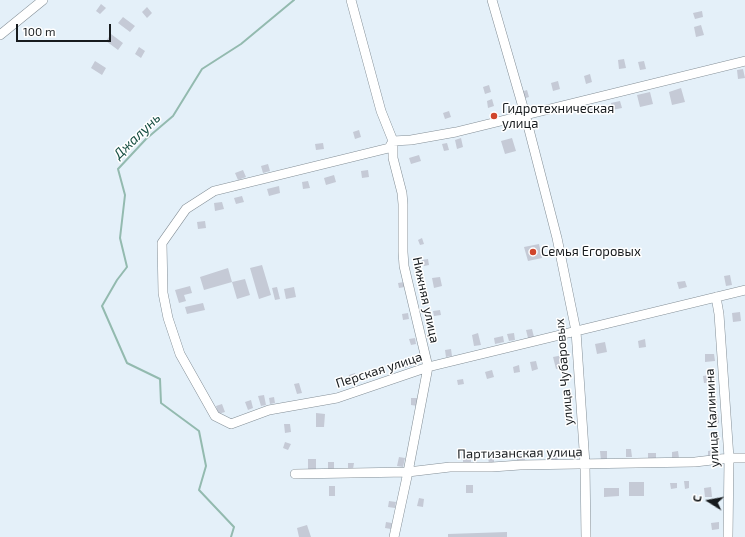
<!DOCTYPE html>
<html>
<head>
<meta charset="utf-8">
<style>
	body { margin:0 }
	#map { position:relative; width:745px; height:537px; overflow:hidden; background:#e4f0f9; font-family:"Exo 2",sans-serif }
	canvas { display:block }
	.north { position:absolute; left:689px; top:481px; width:40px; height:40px; -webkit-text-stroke:3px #fff; paint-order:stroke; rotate:281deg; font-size:11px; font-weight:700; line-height:16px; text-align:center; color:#171b1e }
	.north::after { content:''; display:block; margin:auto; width:14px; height:18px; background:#171b1e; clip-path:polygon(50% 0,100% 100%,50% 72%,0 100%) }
	.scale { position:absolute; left:16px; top:24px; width:95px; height:18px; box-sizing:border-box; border:2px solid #171b1e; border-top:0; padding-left:5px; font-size:12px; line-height:14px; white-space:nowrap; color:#171b1e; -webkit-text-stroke:3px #fff; paint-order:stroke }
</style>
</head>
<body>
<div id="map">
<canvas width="745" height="537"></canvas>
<div class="north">С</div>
<div class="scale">100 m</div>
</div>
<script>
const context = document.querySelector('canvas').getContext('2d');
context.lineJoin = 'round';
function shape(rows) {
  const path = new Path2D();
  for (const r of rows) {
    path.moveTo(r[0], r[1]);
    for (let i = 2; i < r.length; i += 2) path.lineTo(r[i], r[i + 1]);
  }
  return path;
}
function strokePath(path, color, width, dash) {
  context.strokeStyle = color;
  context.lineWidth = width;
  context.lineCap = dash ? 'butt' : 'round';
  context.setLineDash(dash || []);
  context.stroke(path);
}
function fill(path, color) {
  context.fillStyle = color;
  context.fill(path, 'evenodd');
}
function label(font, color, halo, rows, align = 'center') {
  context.font = font + ' "Exo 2",sans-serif';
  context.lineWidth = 3;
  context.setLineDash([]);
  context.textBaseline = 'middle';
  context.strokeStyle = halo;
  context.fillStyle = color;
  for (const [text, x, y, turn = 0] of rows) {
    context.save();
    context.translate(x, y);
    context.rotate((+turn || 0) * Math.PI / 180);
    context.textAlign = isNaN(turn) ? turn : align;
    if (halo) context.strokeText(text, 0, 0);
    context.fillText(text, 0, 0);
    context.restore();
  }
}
strokePath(shape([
	[231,537,234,527,199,490,206,466,199,431,161,403,160,379,127,363,102,306,117,280,127,267,120,238,125,195,118,169,146,139,173,116,202,69,241,44,294,0]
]), '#93baaf', 2);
fill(shape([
	[101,4,106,8,100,14,96,11],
	[147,7,152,13,147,18,142,12],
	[702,11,703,17,695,19,693,13],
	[123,17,135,26,130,32,118,23],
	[701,25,704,35,696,37,694,27],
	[111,34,123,43,118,50,106,41],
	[139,47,145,51,141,58,135,54],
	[624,59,626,68,619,69,618,60],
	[95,61,106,68,102,75,91,68],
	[644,61,646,69,640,70,638,62],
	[743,69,745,78,738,79,737,70],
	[590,74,592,82,586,84,584,76],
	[558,81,560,89,553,91,551,83],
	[489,85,491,92,485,94,483,87],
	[681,88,685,102,672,105,669,92],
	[527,90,529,97,522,99,521,92],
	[650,92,653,104,640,107,637,95],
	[492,99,494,106,488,108,487,101],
	[620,101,622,108,612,110,611,103],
	[594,106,596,112,589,114,587,108],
	[449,111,451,117,445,119,443,113],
	[359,130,361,137,355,139,353,132],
	[461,138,463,147,457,149,455,140],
	[512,138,516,151,505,154,501,141],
	[323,143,324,149,316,150,315,144],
	[447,143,449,150,444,151,442,144],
	[419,155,421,161,411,164,409,158],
	[268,164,270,171,263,173,261,166],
	[243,170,246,177,238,180,235,173],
	[368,170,369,177,362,178,361,171],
	[334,175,336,182,326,185,324,178],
	[308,181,310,188,303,189,302,182],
	[279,186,280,193,269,196,267,189],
	[242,196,244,202,236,204,234,198],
	[222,202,224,209,215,211,214,203],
	[205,221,206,228,198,229,197,222],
	[422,238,424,244,420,245,418,240],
	[539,244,542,258,528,261,524,247],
	[428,259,429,265,424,266,422,260],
	[262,265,271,295,259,299,250,268],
	[228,268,232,282,245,279,250,295,237,299,232,282,204,290,200,277],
	[730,275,732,285,726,286,724,276],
	[440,277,442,286,434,288,432,278],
	[685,281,687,287,679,289,677,282],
	[404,282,405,287,399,288,398,283],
	[190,286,192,293,184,295,186,301,179,303,175,290],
	[277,287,280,299,275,300,272,288],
	[294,287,296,297,286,299,284,289],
	[203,303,205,310,187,314,185,307],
	[440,310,441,315,434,316,433,311],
	[740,312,741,321,733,322,732,313],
	[408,313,409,319,403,320,402,314],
	[532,329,534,337,528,338,526,330],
	[478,333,481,345,474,346,472,335],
	[514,333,515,340,509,341,507,334],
	[503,336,504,342,495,344,494,338],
	[415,338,416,344,411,345,409,339],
	[645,339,646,347,639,348,638,341],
	[605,342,607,352,597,354,595,344],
	[451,349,452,356,446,357,445,350],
	[705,354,714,354,715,361,705,362],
	[563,355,565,367,556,369,553,357],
	[410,359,412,366,404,368,403,361],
	[536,361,538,369,532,371,530,362],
	[519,365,520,372,514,373,513,367],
	[375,369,377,374,369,376,368,371],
	[492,370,494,377,487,379,485,372],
	[355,373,357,381,351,382,349,375],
	[715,374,715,382,704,383,703,376],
	[463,379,464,384,458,385,457,380],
	[299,383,302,393,297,394,294,384],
	[264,395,266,405,261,406,258,396],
	[274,397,275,403,270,404,269,398],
	[411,398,419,398,418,406,411,405],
	[716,398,717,404,708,406,708,399],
	[251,400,253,408,248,410,245,402],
	[222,404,225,412,218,414,216,406],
	[316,413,325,414,324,427,316,427],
	[718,415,719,423,711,424,711,416],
	[284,424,290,424,291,432,285,433],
	[285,442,291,444,288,450,283,448],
	[626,449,631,449,632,457,626,457],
	[714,450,715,459,708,459,708,451],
	[600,451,607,451,607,461,601,461],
	[678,451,679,458,672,459,672,452],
	[648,453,656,453,656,460,648,460],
	[517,454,525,454,525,462,517,462],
	[551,454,557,454,558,462,551,462],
	[399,457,405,458,403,467,397,466],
	[488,457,494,457,494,464,489,464],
	[463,458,471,458,471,464,463,464],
	[308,459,316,459,316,470,308,470],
	[328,462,334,462,334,469,328,469],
	[348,463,354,463,353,469,348,468],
	[684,481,689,481,689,488,685,489],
	[629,482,644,482,644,496,629,496],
	[670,483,677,483,677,488,671,489],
	[466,485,473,485,473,493,466,493],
	[329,486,335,486,335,496,329,496],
	[711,487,712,497,705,497,704,488],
	[604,488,619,488,619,496,604,497],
	[419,498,424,499,423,507,417,506],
	[389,501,396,502,395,508,388,507],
	[386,522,392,523,391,529,385,528],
	[719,522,719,529,712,530,711,523],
	[307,525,311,537,299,537,297,528],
	[507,532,507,537,448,537,448,534]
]), '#c5cad6');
const minor = shape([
	[351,0,381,111,393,141,393,158,402,193,403,204,403,252,404,266,428,367,408,472,394,537],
	[492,0,525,114,557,238,576,331,585,464,586,537],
	[0,35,43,0],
	[393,141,389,148,214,191,186,209,162,243,163,293,168,318,180,354,215,416,231,424,269,410,337,398,428,367,745,290],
	[393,141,411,140,456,132,745,61],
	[716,297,719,314,729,458,728,537],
	[295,474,408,472,450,467,492,467,520,465,695,462,729,458,745,458]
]);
strokePath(minor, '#848f97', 10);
strokePath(minor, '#fff', 9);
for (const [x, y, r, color] of [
	[494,116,4,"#d0452c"],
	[533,252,4,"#d0452c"]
]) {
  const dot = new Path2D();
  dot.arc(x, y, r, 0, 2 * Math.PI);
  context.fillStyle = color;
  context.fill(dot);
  strokePath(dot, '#fff', 1.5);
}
label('13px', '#171b1e', '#fff', [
	["Гидротехническая",502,109],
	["улица",502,124],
	["Семья Егоровых",541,252]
], 'left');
label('13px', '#171b1e', '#fff', [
	["Нижняя улица",426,300,78],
	["Перская улица",379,370,-18],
	["улица Чубаровых",564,372,-95],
	["улица Калинина",712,418,-93],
	["Партизанская улица",520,453,-1]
]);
label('italic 14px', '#195044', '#fff', [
	["Джалунь",137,136,-44]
]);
</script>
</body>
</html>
